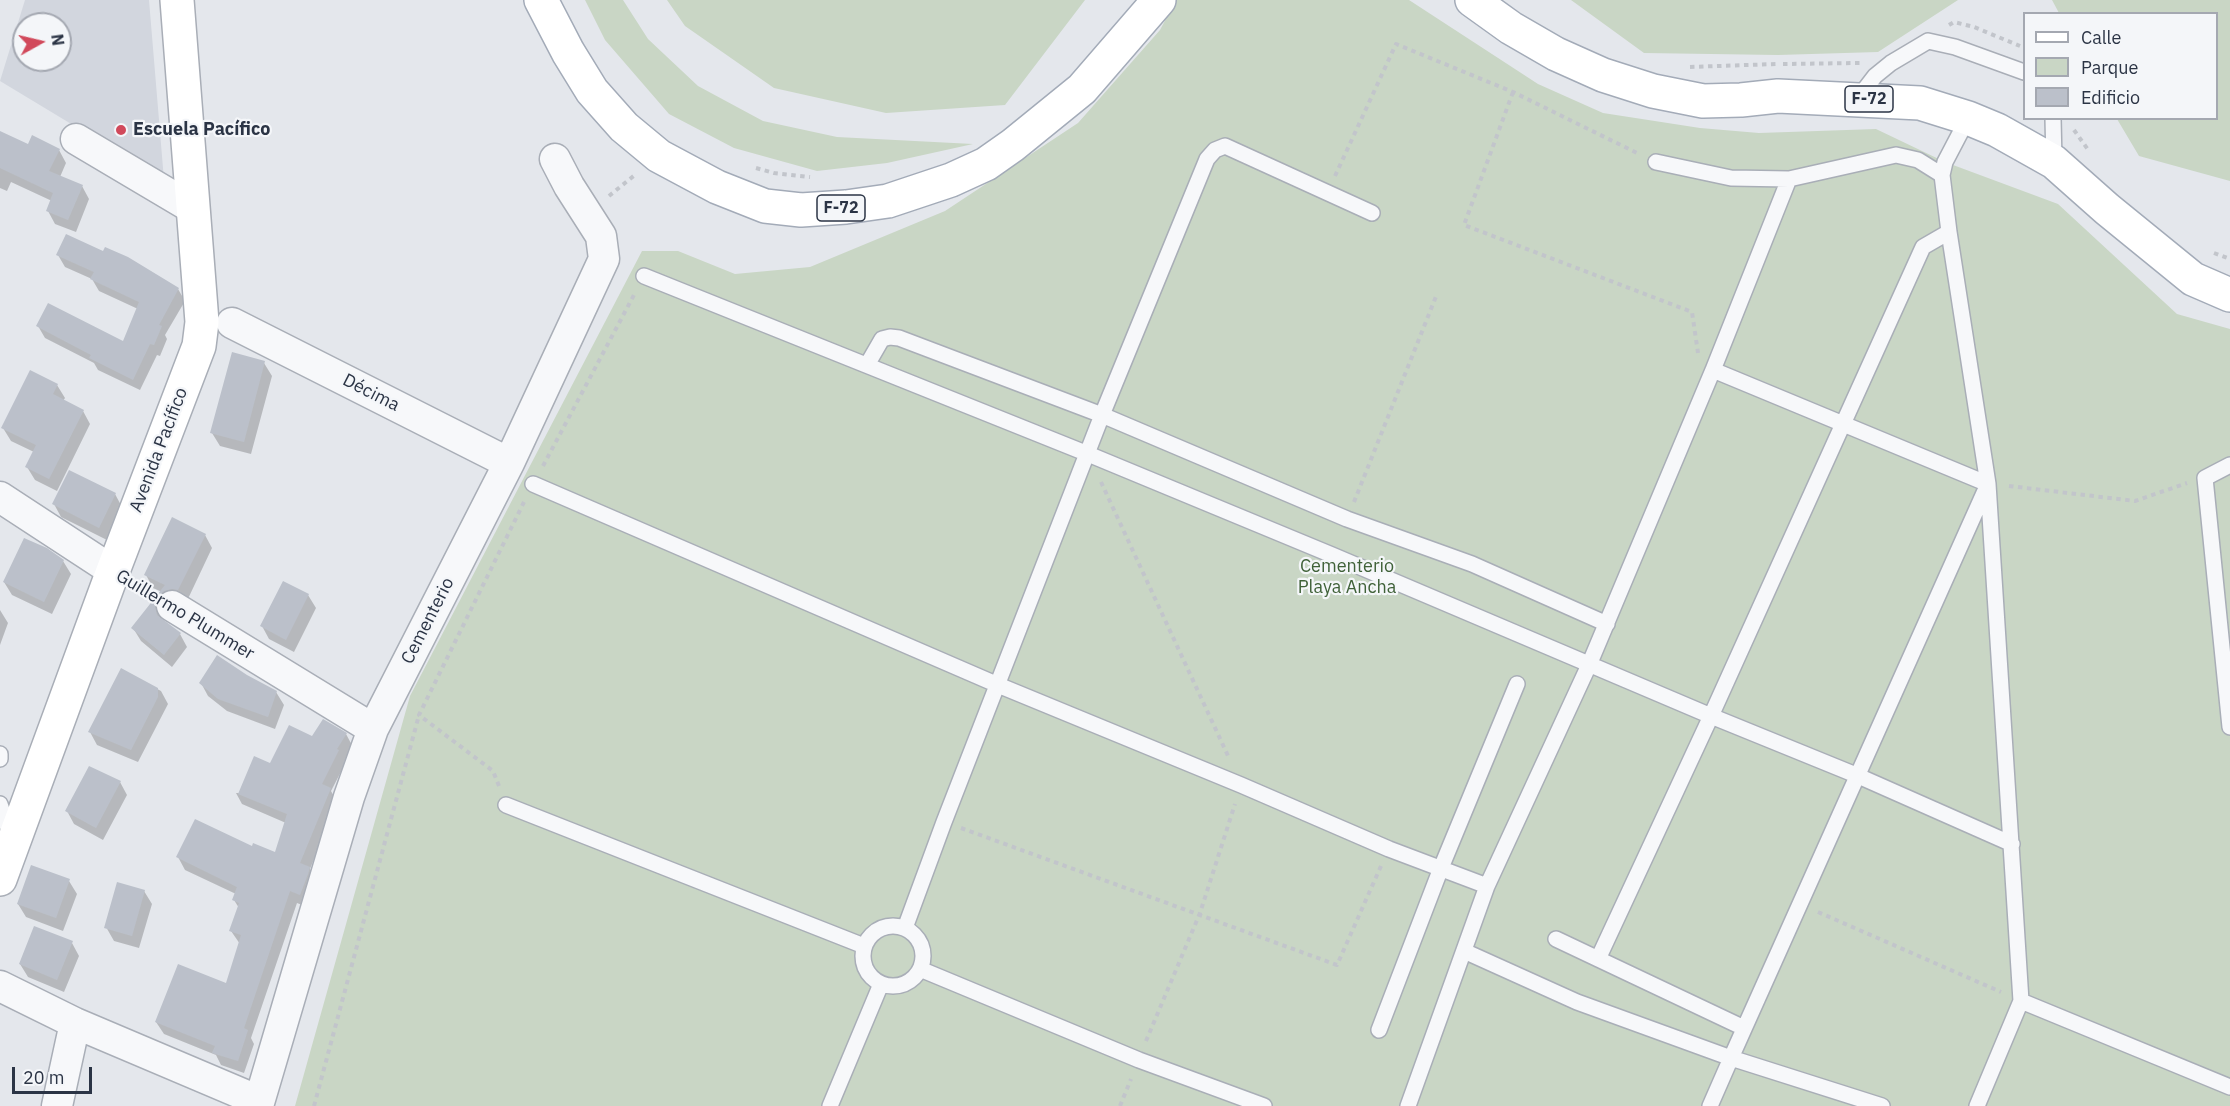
<!DOCTYPE html>
<html>
<head>
<meta charset="utf-8">
<style>
	body { margin:0 }
	#map { position:relative; width:2230px; height:1106px; overflow:hidden; background:#e4e7ec; font-family:"IBM Plex Sans",sans-serif }
	canvas { display:block }
	.legend { position:absolute; left:2023px; top:12px; width:195px; height:108px; box-sizing:border-box; background:#f4f6f9; border:2px solid #a4a8b1; margin:0; padding:8px 10px; list-style:none; font-size:18px; color:#2b3445 }
	.legend li { display:flex; align-items:center; gap:12px; height:30px }
	.legend b { width:30px; border:2px solid #a4a8b1 }
	.north { position:absolute; left:12px; top:12px; width:60px; height:60px; box-sizing:border-box; background:#f4f6f9; border:2px solid #a4a8b1; border-radius:50%; rotate:82deg; font-size:16px; font-weight:700; line-height:24px; text-align:center; color:#2b3445 }
	.north::after { content:''; display:block; margin:auto; width:21px; height:27px; background:#d1495b; clip-path:polygon(50% 0,100% 100%,50% 72%,0 100%) }
	.scale { position:absolute; left:12px; top:1067px; width:80px; height:27px; box-sizing:border-box; border:3px solid #2b3445; border-top:0; padding-left:8px; font-size:18px; line-height:21px; white-space:nowrap; color:#2b3445; -webkit-text-stroke:4px #f4f6f9; paint-order:stroke }
</style>
</head>
<body>
<div id="map">
<canvas width="2230" height="1106"></canvas>
<ul class="legend">
<li><b style="height:8px;background:#fff"></b>Calle</li>
<li><b style="height:16px;background:#c9d6c5"></b>Parque</li>
<li><b style="height:16px;background:#bbc0ca"></b>Edificio</li>
</ul>
<div class="north">N</div>
<div class="scale">20 m</div>
</div>
<script>
const context = document.querySelector('canvas').getContext('2d');
context.lineJoin = 'round';
function fill(path, color) {
  context.fillStyle = color;
  context.fill(path, 'evenodd');
}
function shape(rows) {
  const path = new Path2D();
  for (const r of rows) {
    if (r.length === 3) {
      path.moveTo(r[0] + r[2], r[1]);
      path.arc(r[0], r[1], r[2], 0, 2 * Math.PI);
      continue;
    }
    path.moveTo(r[0], r[1]);
    for (let i = 2; i < r.length; i += 2) path.lineTo(r[i], r[i + 1]);
  }
  return path;
}
function strokePath(path, color, width, dash) {
  context.strokeStyle = color;
  context.lineWidth = width;
  context.lineCap = dash ? 'butt' : 'round';
  context.setLineDash(dash || []);
  context.stroke(path);
}
function label(font, color, halo, rows, align = 'center') {
  context.font = font + ' "IBM Plex Sans",sans-serif';
  context.lineWidth = 4.5;
  context.setLineDash([]);
  context.textBaseline = 'middle';
  context.strokeStyle = halo;
  context.fillStyle = color;
  for (const [text, x, y, turn = 0] of rows) {
    context.save();
    context.translate(x, y);
    context.rotate((+turn || 0) * Math.PI / 180);
    context.textAlign = isNaN(turn) ? turn : align;
    if (halo) context.strokeText(text, 0, 0);
    context.fillText(text, 0, 0);
    context.restore();
  }
}
fill(shape([
	[25,0,149,0,164,180,0,81],
	[24,24,60,24,60,60,24,60]
]), '#d2d6de');
fill(shape([
	[585,0,623,0,648,39,698,86,763,121,837,137,973,144,887,163,817,171,734,148,669,114,605,40],
	[667,0,1085,0,1005,105,886,113,774,88,685,26],
	[1176,0,1409,0,1538,84,1603,113,1700,128,1759,133,1876,129,1945,162,2058,204,2177,314,2230,329,2230,1106,295,1106,410,696,642,251,678,251,735,274,810,267,945,211,1078,123,1160,30],
	[1571,0,1958,0,1878,52,1778,55,1644,53],
	[2052,0,2230,0,2230,181,2139,156,2117,119,2216,118,2216,14,2059,13]
]), '#c9d6c5');
fill(shape([
	[0,132,29,146,59,150,66,163,60,177,82,186,89,199,76,232,55,224,48,211,52,201,11,182,7,191,0,188],
	[104,253,127,258,178,289,185,301,165,335,167,339,160,356,157,355,140,390,98,370,94,363,45,338,38,326,124,343,138,309,99,291,92,279,65,267,58,255],
	[264,363,272,376,251,454,220,446,212,433],
	[57,385,65,398,63,401,83,411,90,424,57,491,35,480,27,467,34,452,11,441,3,428],
	[115,494,122,507,107,540,61,517,54,504],
	[205,535,212,548,186,603,164,611,161,620,180,634,187,647,172,667,141,641,133,628,162,592,153,588,146,575],
	[63,561,71,574,52,614,12,595,4,582],
	[308,595,316,608,294,652,269,639,262,626],
	[0,610,8,623,0,645],
	[122,670,161,691,168,704,138,762,97,745,90,732],
	[246,676,276,692,284,705,275,729,227,711,208,696,201,683],
	[346,734,353,747,344,762,345,764,331,791,337,802,310,869,317,881,307,907,297,903,251,1038,254,1044,244,1073,221,1065,216,1055,164,1034,156,1022,227,985,240,944,231,931,239,908,234,900,236,894,185,870,178,857,253,848,276,854,286,823,242,804,236,793,240,793,271,765,313,738],
	[120,782,127,795,103,840,74,824,67,811],
	[69,881,77,894,63,931,26,917,18,904],
	[144,891,152,904,139,948,114,941,106,927],
	[72,943,79,956,64,992,28,977,20,964]
]), '#0003');
fill(shape([
	[0,131,28,144,32,135,60,149,49,171,83,185,68,220,46,211,53,193,0,168],
	[66,234,103,251,105,247,128,257,179,288,159,325,162,326,154,345,150,344,133,380,89,358,91,355,36,326,48,303,123,341,139,302,90,279,94,272,56,255],
	[232,352,265,361,244,442,210,433],
	[30,370,58,384,53,394,84,410,49,479,25,467,36,445,1,428],
	[69,470,116,493,99,528,52,504],
	[172,517,206,534,178,590,172,589,164,591,157,598,155,606,157,615,181,633,164,655,131,628,165,585,144,575],
	[24,538,47,548,64,560,44,602,3,582],
	[283,581,309,594,286,640,260,626],
	[217,655,247,675,277,691,268,717,218,699,199,683],
	[121,668,158,688,158,697,131,750,88,732],
	[323,719,347,733,337,749,339,750,322,784,331,788,300,863,310,867,308,874,300,895,290,891,244,1028,248,1030,238,1061,212,1053,215,1046,155,1022,178,964,226,983,241,935,229,931,239,903,232,900,237,887,176,857,195,819,252,846,253,843,275,852,287,814,238,794,254,756,270,763,289,725,312,736],
	[89,766,121,781,96,828,65,811],
	[31,865,70,879,56,918,17,904],
	[117,882,145,890,132,936,104,928],
	[34,926,73,941,57,980,19,964]
]), '#bbc0ca');
const lane = shape([
	[1858,98,1875,76,1891,63,1928,41,1955,47,2024,72],
	[1968,118,1945,162,1942,175,1949,232,1988,484,2021,1001,2230,1087],
	[2053,118,2054,162],
	[1656,162,1731,178,1789,179,1896,155,1918,160,1942,175],
	[1372,213,1225,146,1215,150,1207,159,1102,415,1347,519,1472,564,1607,624],
	[644,276,1088,454,1332,555,1711,716,1856,775,2012,844],
	[867,365,882,339,890,337,899,338,1102,415,944,822,905,928],
	[1713,370,1789,179],
	[2230,465,2205,478,2230,727],
	[533,484,998,685,1241,785,1389,849,1487,886],
	[0,754,0,759],
	[0,804,11,837],
	[506,805,864,946],
	[893,956,30],
	[1556,939,1744,1028],
	[1464,951,1577,1002,1731,1058,1710,1106],
	[1598,959,1711,716,1923,247,1949,232],
	[920,969,1139,1060,1264,1106],
	[1379,1030,1441,868,1517,684],
	[830,1106,881,984],
	[1408,1106,1487,886,1589,665,1713,370,1988,484,1731,1058,1882,1106],
	[1977,1106,2021,1001]
]);
const street = shape([
	[76,139,194,209],
	[232,323,509,463],
	[0,497,113,571],
	[172,606,373,729],
	[0,986,75,1023,259,1101],
	[57,1106,75,1023],
	[258,1106,349,797,373,729,509,463,604,259,601,236,569,186,555,159]
]);
const secondary = shape([
	[0,879,113,571,199,346,202,322,177,0]
]);
const primary = shape([
	[541,0,568,52,592,91,624,127,659,156,717,187,765,206,801,210,846,207,888,201,951,180,986,164,1013,145,1082,89,1159,0],
	[1472,0,1511,28,1556,54,1603,75,1653,91,1703,101,1741,100,1778,96,1920,103,1968,118,1997,130,2054,162,2107,209,2193,279,2230,295]
]);
strokePath(lane, '#a9aeb7', 18);
strokePath(street, '#a9aeb7', 33);
strokePath(secondary, '#a9aeb7', 36);
strokePath(primary, '#a3abb8', 36);
strokePath(shape([
	[1949,25,1954,22,1974,27,2020,46],
	[1783,64,1860,63],
	[1690,67,1776,64],
	[1513,92,1464,225,1692,312,1698,353],
	[2074,130,2089,151],
	[756,168,774,173,810,177],
	[1335,176,1396,44,1513,92,1639,154],
	[609,196,636,174],
	[2214,253,2230,259],
	[543,466,635,293],
	[1101,482,1229,758],
	[2009,486,2135,501,2187,483],
	[1354,502,1437,294],
	[499,786,493,771,419,715,524,502],
	[961,828,1337,965,1381,866],
	[1818,912,2001,992],
	[1146,1041,1200,913,1235,804],
	[314,1106,419,715],
	[1120,1106,1131,1079]
]), '#c2c5cb', 4, [4.5, 4.5]);
strokePath(lane, '#f7f8fa', 15);
strokePath(street, '#f7f8fa', 30);
strokePath(secondary, '#fff', 33);
strokePath(primary, '#fff', 33);
for (const [x, y, r, color] of [
	[121,130,6,"#d1495b"]
]) {
  const dot = new Path2D();
  dot.arc(x, y, r, 0, 2 * Math.PI);
  context.fillStyle = color;
  context.fill(dot);
  strokePath(dot, '#f4f6f9', 2);
}
for (const [x, y, w] of [
	[1869,99,48],
	[841,208,48]
]) {
  const box = new Path2D();
  box.roundRect(x - w / 2, y - 13, w, 26, 4.5);
  context.fillStyle = '#f4f6f9';
  context.fill(box);
  strokePath(box, '#2b3445', 1.5);
}
label('bold 16px', '#2b3445', null, [
	["F-72",1869,99],
	["F-72",841,208]
]);
label('bold 18px', '#2b3445', '#f4f6f9', [
	["Escuela Pacífico",133,130]
], 'left');
label('18px', '#2b3445', '#f4f6f9', [
	["Décima",371,393,27],
	["Avenida Pacífico",159,450,-69],
	["Guillermo Plummer",185,615,31],
	["Cementerio",428,621,-63]
]);
label('18px', '#3f6138', '#f4f6f9', [
	["Cementerio",1347,567],
	["Playa Ancha",1347,588]
]);
</script>
</body>
</html>
